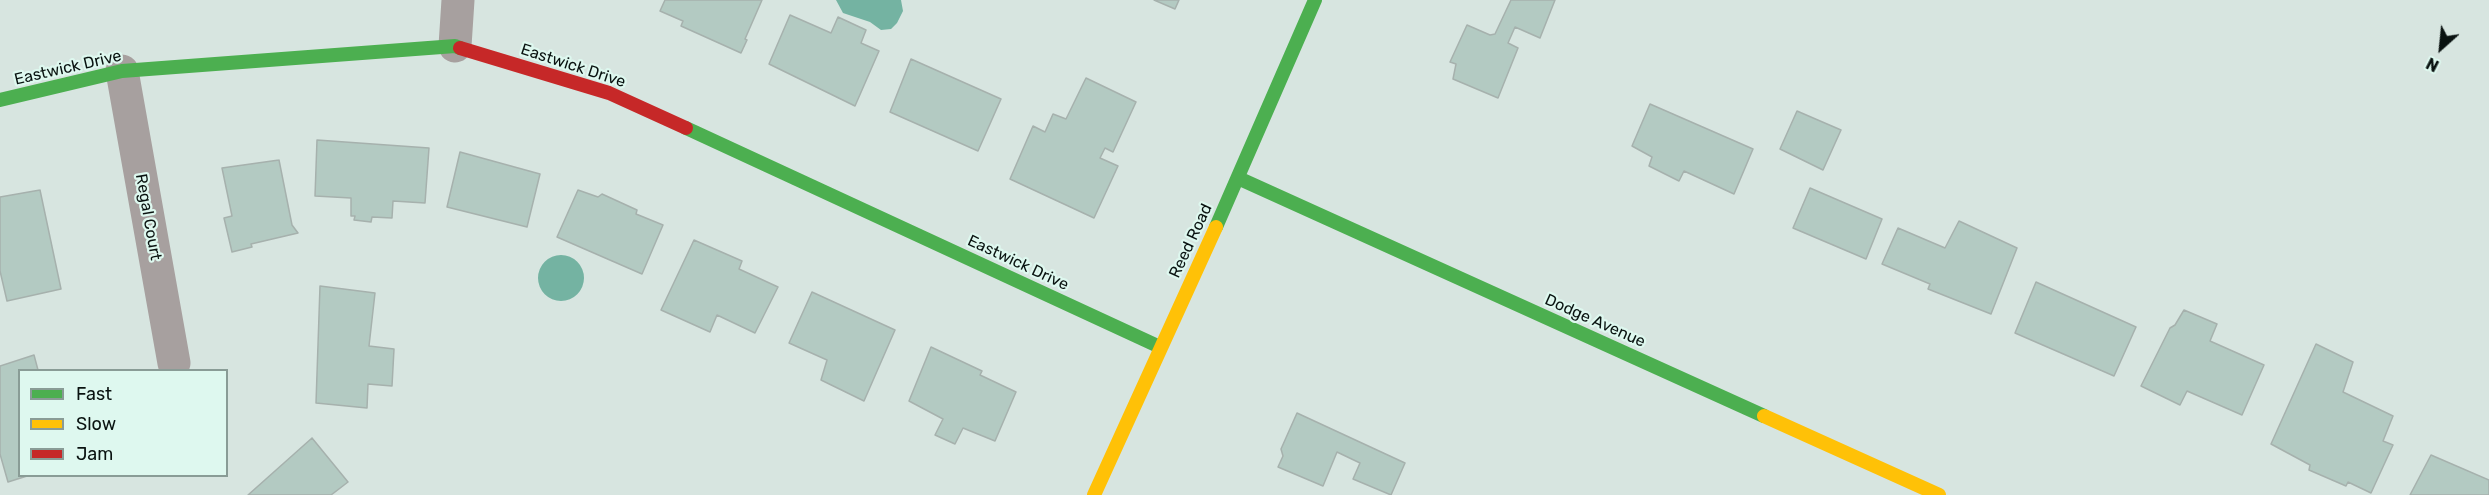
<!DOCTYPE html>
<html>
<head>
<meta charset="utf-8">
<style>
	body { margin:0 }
	#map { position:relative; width:2489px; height:495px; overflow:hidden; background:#d7e5e0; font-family:Rubik,sans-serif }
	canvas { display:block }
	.legend { position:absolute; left:18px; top:369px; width:210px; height:108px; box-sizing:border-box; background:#def8ef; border:2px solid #899c96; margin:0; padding:8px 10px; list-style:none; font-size:18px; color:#091210 }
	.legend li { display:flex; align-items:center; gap:12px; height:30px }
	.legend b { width:30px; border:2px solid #899c96 }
	.north { position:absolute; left:2411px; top:18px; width:60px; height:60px; -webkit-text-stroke:4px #def8ef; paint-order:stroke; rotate:207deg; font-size:16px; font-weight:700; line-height:24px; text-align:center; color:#091210 }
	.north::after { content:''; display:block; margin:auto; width:21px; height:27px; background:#091210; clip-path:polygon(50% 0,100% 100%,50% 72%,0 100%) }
</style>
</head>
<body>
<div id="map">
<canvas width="2489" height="495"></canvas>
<ul class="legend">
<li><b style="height:8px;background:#4caf50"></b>Fast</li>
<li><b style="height:8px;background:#ffc107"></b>Slow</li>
<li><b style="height:8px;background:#c62828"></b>Jam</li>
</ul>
<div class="north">N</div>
</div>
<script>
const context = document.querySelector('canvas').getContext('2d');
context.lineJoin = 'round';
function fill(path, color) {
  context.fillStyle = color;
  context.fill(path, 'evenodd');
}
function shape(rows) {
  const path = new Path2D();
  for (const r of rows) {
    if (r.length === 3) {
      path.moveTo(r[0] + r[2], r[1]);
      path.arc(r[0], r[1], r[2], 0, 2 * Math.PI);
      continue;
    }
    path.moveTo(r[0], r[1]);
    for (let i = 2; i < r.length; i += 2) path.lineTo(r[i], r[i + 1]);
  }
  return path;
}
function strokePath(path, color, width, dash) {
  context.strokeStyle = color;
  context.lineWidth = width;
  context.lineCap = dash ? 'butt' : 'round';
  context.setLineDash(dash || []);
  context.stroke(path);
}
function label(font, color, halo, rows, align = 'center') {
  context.font = font + ' Rubik,sans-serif';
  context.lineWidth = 4.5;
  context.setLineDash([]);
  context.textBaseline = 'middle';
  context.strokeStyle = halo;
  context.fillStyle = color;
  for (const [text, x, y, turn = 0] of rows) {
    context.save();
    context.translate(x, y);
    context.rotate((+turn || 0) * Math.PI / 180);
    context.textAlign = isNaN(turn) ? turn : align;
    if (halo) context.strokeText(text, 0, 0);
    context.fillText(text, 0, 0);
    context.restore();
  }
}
fill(shape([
	[836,0,901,0,903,11,897,23,891,29,881,30,870,22,843,13],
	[561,278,23]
]), '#74b3a2');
const building = shape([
	[665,0,762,0,745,39,747,40,741,53,681,26,683,21,660,11,665,0],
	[1154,0,1179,0,1175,9,1154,0],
	[1511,0,1555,0,1540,38,1515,27,1508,43,1518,48,1498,98,1453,79,1456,64,1450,62,1467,25,1490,35,1495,34,1511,0],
	[790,15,831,33,838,17,866,30,861,43,879,51,855,106,769,64,790,15],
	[911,59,1001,99,978,151,890,112,911,59],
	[1086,78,1136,102,1113,152,1105,148,1100,158,1118,166,1094,218,1010,179,1033,126,1045,132,1053,114,1066,119,1086,78],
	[1650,104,1753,149,1734,194,1684,171,1679,181,1649,166,1652,157,1632,146,1650,104],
	[1797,111,1841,130,1823,170,1780,149,1797,111],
	[317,140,429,148,425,203,393,201,392,218,372,217,371,222,354,220,355,216,351,216,351,198,315,196,317,140],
	[460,152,540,174,527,227,447,207,460,152],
	[279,160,292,225,298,233,251,244,252,247,232,252,224,218,232,216,222,168,279,160],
	[1810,188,1882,219,1866,259,1793,228,1810,188],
	[40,190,61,289,7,301,0,271,0,197,40,190],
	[578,190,598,197,602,194,637,210,636,214,663,225,642,274,557,237,578,190],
	[1959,221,2017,248,1991,314,1928,289,1930,284,1882,264,1898,228,1945,248,1959,221],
	[694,240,742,261,739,269,778,287,755,333,717,315,710,332,661,310,694,240],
	[2036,282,2136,327,2114,376,2015,333,2036,282],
	[320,286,375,293,369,346,394,349,392,386,368,384,367,408,316,403,320,286],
	[812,292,895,330,864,401,821,380,827,360,789,343,812,292],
	[2184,310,2217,324,2210,341,2264,365,2242,415,2187,391,2180,405,2141,386,2170,328,2175,325,2184,310],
	[2316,344,2353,362,2343,392,2393,416,2383,441,2393,445,2371,493,2348,482,2346,486,2309,470,2310,465,2271,444,2316,344],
	[931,347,982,371,980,375,1016,392,995,441,963,428,955,444,935,435,943,419,909,401,931,347],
	[34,355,38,370,20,370,20,476,27,476,8,482,0,454,0,366,34,355],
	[1297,413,1405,463,1391,495,1353,479,1360,463,1337,452,1323,486,1278,467,1283,456,1281,449,1297,413],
	[312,438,348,482,331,495,248,495,312,438],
	[2431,455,2489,480,2489,495,2410,495,2431,455]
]);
fill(building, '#b3cac2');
strokePath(building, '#a6b1ad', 1.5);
strokePath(shape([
	[455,46,458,0],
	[122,71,174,363]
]), '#a7a09f', 33);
strokePath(shape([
	[0,100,122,71,455,46,460,48],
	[686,128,1160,347],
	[1238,178,1764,416],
	[1216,227,1315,0]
]), '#4caf50', 14);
strokePath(shape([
	[1764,416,1939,495],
	[1094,495,1216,227]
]), '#ffc107', 14);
strokePath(shape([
	[460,48,609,93,686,128]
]), '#c62828', 14);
label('16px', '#091210', '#def8ef', [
	["Eastwick Drive",573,66,18],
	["Eastwick Drive",68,68,-13],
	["Regal Court",148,217,80],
	["Reed Road",1191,241,-65],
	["Eastwick Drive",1018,263,25],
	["Dodge Avenue",1595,321,24]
]);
</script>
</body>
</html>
